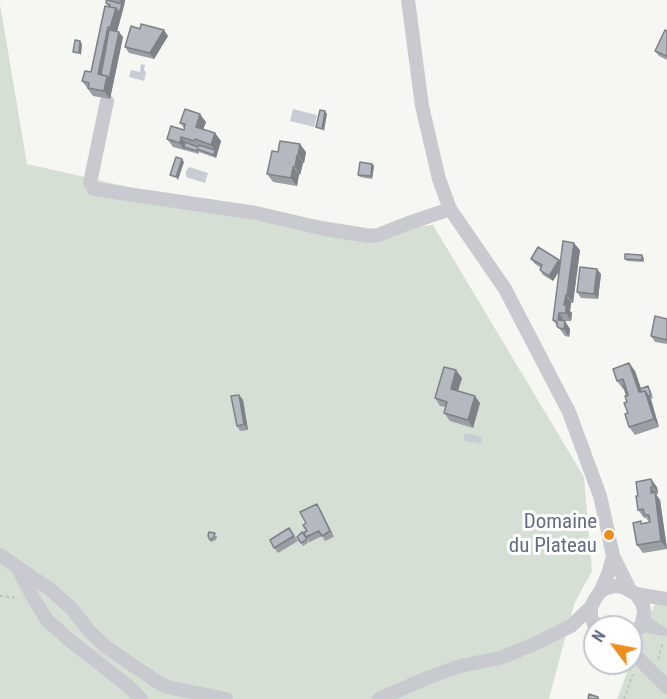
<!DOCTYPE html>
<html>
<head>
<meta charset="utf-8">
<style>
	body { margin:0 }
	#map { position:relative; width:667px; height:699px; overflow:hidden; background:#f6f7f3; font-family:"Roboto Condensed",sans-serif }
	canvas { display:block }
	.north { position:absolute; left:583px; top:615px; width:60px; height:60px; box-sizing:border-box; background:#fff; border:2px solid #c1c5cf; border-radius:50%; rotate:302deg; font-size:16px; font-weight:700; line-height:24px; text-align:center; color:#646d86 }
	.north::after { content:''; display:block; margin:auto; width:21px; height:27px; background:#ee8d1c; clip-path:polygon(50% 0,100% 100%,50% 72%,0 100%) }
</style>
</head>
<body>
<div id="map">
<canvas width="667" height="699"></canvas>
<div class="north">N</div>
</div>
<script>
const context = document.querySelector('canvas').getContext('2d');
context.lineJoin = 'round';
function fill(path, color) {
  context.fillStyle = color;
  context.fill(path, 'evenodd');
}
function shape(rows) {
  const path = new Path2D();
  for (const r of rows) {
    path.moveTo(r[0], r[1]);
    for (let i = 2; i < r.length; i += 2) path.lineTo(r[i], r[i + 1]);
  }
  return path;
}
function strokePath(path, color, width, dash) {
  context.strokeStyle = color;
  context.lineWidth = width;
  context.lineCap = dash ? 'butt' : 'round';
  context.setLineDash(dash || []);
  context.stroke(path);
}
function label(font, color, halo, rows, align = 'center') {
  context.font = font + ' "Roboto Condensed",sans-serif';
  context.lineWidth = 6;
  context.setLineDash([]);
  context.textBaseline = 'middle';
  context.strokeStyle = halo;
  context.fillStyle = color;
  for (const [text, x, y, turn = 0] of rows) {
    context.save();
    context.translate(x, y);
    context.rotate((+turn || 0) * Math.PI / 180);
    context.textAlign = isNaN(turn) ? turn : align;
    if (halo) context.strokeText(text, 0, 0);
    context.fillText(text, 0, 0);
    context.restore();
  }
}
fill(shape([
	[0,4,27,164,164,195,386,231,433,225,584,477,592,571,574,604,549,699,0,699],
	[656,601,667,604,667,699,617,699,639,640]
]), '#d5dfd4');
fill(shape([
	[141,64,145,65,144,69,146,73,144,81,129,77,131,70,140,72],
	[293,109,317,115,314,127,290,121],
	[189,167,208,173,205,183,186,177,186,171],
	[467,433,481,437,482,439,481,444,465,441,464,438,464,434]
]), '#c8cdd5');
strokePath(shape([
	[0,596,18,598],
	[658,659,663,642],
	[624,699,633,674]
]), '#c2c2c5', 2, [3, 3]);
strokePath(shape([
	[643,617,667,633],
	[639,628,663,632]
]), '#c9cacf', 7);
strokePath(shape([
	[408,0,422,106,439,179,450,209,505,289,569,412,600,496,607,527,613,556,630,590],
	[107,101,90,183,94,189,256,213,325,229,369,236,378,235,406,224,450,209],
	[0,555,51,590,72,609,89,631,106,647,156,681,167,687,226,699],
	[18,569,34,599,47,620,68,639,128,686,141,699],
	[600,592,608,574,613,556],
	[636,594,667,599],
	[595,627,591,616,591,607,595,599,600,592,607,588,615,586,623,587,636,594,643,605,644,612,642,623,639,628,631,635],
	[631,654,639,659,667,687],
	[379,699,427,678,460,666,500,658,532,645,571,626,591,607]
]), '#c9cacf', 14);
fill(shape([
	[105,0,125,0,117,31,123,37,110,99,93,96,82,81,91,72,108,6],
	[667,31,667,60,659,56,655,51],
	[168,36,154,59,129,53,125,47],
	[206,122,203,129,215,133,221,141,216,158,199,152,199,154,173,147,167,139,184,130,184,128,180,123],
	[278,152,306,152,304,163,303,163,300,175,299,174,297,186,273,182,267,174],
	[372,164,374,166,372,179,360,177,358,175],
	[580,250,573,303,571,303,570,311,572,313,571,321,564,321,570,329,569,337,565,336,553,320,560,270,553,281,543,275,540,270,541,268,535,264,531,259,561,262],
	[642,255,644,258,644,262,627,261,625,259],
	[601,274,598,299,581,298,577,292],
	[667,319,667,344,655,342,651,336],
	[629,363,635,371,641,389,650,389,653,398,650,399,659,427,635,435,629,427,627,396,624,388,623,389,617,381],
	[462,378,458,391,480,403,473,428,450,421,444,413,446,407,440,406,435,398],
	[239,395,243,400,248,430,240,431,237,426],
	[636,482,657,487,658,494,656,495,660,500,667,549,643,553,637,545,643,523,649,522,646,518,644,518,638,510,638,496],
	[320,509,334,537,325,541,322,536,310,542,306,537,307,531,306,523],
	[289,528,298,541,278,553,274,548],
	[302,532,309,542,303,546,297,537],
	[208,536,217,536,216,540,211,542]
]), '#9b9ea5');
fill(shape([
	[120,0,125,0,124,6,120,1],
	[122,4,124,6,116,36,110,28,116,8],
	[108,27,113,35,105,78,98,74],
	[164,30,168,36,154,59,150,53],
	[119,32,123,37,110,99,104,91],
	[80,41,82,44,81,55,79,53],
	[325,111,327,114,324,131,322,129],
	[200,114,206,122,201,135,196,127],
	[215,133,221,141,216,158,214,155,215,150,211,145],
	[181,137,187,145,184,147,185,151,180,143],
	[300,144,306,152,304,163,298,155],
	[297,155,303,163,300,175,295,167],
	[182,159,184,162,178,180,176,177],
	[372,164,374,166,372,179,371,176],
	[293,167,299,174,297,186,291,178],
	[574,243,580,250,573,303,567,295],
	[559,260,563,265,553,281,549,276],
	[597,269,601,274,598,299,594,294],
	[566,295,571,303,570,311,572,313,571,321,566,313,564,305],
	[559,313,564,321,563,328,558,320],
	[565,321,570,329,569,337,564,329],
	[629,363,635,371,644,397,639,392],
	[456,370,462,378,456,397,451,389],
	[645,391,651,399,659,427,654,419],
	[239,395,243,400,248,430,244,424],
	[475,396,480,403,473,428,468,420],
	[651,479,657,487,658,494,653,486],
	[651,487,660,500,667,549,661,541],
	[317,504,320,509,334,537,330,531]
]), '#7e8186');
const building = shape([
	[107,0,122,4,119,13,116,8,110,7,110,5,106,3,107,0],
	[105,6,116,8,110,28,108,27,98,74,107,76,104,91,88,88,89,83,82,81,85,71,91,72,105,6],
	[141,24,164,30,150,53,125,47,131,26,140,29,141,24],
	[109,30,119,32,109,79,107,76,101,75,109,30],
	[665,30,667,31,667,56,655,51,665,30],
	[75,40,80,41,79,53,73,52,75,40],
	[185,109,200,114,196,127,215,133,211,145,195,139,194,141,181,137,180,143,167,139,171,126,184,130,185,124,180,123,185,109],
	[320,110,325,111,322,129,316,127,320,110],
	[280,141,300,144,298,155,297,155,295,167,293,167,291,178,267,174,272,151,278,152,280,141],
	[185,142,198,147,199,145,215,150,214,155,197,149,197,151,184,147,185,142],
	[176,157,182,159,176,177,170,175,176,157],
	[360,162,372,164,371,176,358,175,360,162],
	[563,241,574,243,567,295,566,295,564,305,566,305,566,313,559,313,558,320,565,321,564,329,559,328,557,326,557,322,553,320,563,241],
	[538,247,559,260,549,276,540,270,542,265,531,259,538,247],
	[625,254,642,255,642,260,625,259,625,254],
	[580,267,597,269,594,294,577,292,580,267],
	[655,316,667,319,667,340,651,336,655,316],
	[629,363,639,392,645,391,654,419,629,427,625,414,628,413,624,403,627,402,625,396,628,395,623,379,617,381,613,369,629,363],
	[444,367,456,370,451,389,475,396,468,420,444,413,447,402,435,398,444,367],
	[623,385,625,385,628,395,627,396,623,385],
	[648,386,651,395,648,396,645,391,641,392,640,389,648,386],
	[239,395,244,424,237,426,231,396,239,395],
	[651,479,653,486,651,487,651,493,655,492,661,541,637,545,633,523,641,521,641,524,650,522,649,515,645,515,643,509,638,510,636,496,638,496,636,482,651,479],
	[317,504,330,531,322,536,319,531,306,537,304,532,307,531,303,525,306,523,300,512,317,504],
	[289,528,294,536,274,548,270,540,289,528],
	[209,532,215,533,214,537,210,540,208,536,209,532],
	[302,532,307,539,301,543,297,537,302,532],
	[589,694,598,697,598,699,588,699,589,694]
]);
fill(building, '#b4b8c0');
strokePath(building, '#7e8186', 1.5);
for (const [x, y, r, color] of [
	[609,535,6,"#ee8d1c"]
]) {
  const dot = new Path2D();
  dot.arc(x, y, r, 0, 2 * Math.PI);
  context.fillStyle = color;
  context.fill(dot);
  strokePath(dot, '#fff', 2);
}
label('21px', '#646d86', '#fff', [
	["Domaine",597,523],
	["du Plateau",597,547]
], 'right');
</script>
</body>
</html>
